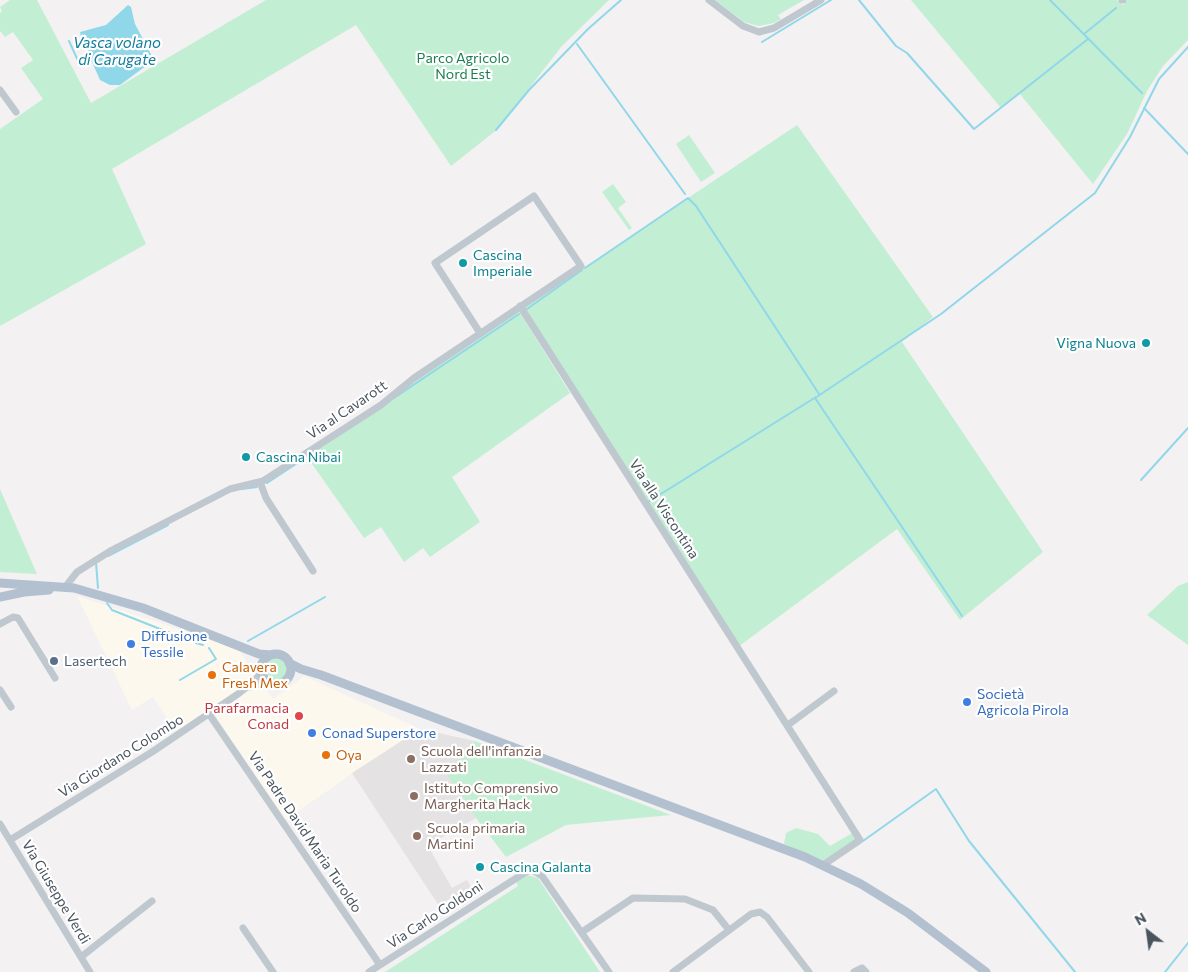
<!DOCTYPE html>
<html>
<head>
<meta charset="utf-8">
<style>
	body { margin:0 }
	#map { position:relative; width:1188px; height:972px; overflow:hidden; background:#f3f1f1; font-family:Commissioner,sans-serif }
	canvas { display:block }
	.north { position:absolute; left:1123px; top:907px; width:50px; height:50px; -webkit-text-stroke:4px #fff; paint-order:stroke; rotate:330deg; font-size:14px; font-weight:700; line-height:20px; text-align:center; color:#49545e }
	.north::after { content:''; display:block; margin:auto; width:18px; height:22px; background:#49545e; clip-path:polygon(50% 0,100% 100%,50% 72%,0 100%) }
</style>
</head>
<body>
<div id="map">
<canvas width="1188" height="972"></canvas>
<div class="north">N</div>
</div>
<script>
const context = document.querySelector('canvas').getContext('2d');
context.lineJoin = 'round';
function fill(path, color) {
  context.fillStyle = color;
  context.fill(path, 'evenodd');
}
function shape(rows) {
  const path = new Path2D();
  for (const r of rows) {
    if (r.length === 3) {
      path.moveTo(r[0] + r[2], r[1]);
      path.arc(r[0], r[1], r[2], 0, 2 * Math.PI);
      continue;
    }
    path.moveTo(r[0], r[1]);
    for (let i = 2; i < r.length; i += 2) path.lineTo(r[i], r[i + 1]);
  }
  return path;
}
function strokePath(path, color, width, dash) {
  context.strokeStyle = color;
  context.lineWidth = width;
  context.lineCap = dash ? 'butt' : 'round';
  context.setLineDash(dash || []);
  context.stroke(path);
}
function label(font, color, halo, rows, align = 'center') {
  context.font = font + ' Commissioner,sans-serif';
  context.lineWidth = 4.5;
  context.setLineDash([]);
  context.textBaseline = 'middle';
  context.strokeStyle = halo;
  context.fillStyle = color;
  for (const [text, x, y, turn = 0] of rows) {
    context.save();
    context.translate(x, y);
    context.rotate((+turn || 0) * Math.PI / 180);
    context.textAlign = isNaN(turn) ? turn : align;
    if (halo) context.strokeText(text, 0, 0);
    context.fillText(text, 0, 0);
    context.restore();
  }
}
fill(shape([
	[77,596,237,648,273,699,304,676,420,729,357,770,286,820,210,708,176,732,153,697,132,710]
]), '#fcf8ed');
fill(shape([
	[420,729,475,741,447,773,476,818,430,844,429,848,452,888,467,880,474,892,468,897,455,895,439,906,352,773]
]), '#e4e2e3');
fill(shape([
	[10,0,37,0,91,103,266,0,609,0,561,47,498,129,451,166,356,25,112,169,146,244,0,326,0,129,43,99,21,68,33,60,13,32,5,37,0,31,0,13,2,11,0,7],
	[715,0,804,0,778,15,781,19,774,23,759,26,744,22],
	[911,0,1117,0,1123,5,1127,0,1188,0,1188,40,1163,66,1147,91,1127,134,1093,184,1020,94,1001,108],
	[797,125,933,317,902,342,1043,552,960,620,897,529,738,647,524,308],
	[689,135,715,173,701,182,676,144],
	[613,184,626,202,618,208,632,228,629,230,602,192],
	[519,311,570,393,452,477,480,522,430,557,423,548,404,562,381,527,364,538,305,454],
	[0,489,37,574,0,572],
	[1188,582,1188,645,1147,615,1178,586],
	[276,669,11],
	[475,741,671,815,566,825,506,857,476,818,446,773],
	[796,828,818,834,830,846,854,832,859,840,822,861,784,844,786,833],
	[527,875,538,878,600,972,385,972,518,886,516,882]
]), '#c2efd4');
fill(shape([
	[128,5,131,7,135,24,154,60,120,85,110,85,100,80,92,62,86,64,83,57,89,52,82,42,80,32,106,25]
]), '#90d7ea');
strokePath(shape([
	[859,0,896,46,907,53,974,129,1088,39],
	[1050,0,1142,93],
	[1084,34,1116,8],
	[69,41,80,65,86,63],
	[762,42,831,0],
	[577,44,685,194],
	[1144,108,1188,154],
	[496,130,529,90,588,29,621,0],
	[585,268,688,198,696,206,819,394],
	[527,309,582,270],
	[394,398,519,314],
	[1141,480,1188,428],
	[267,483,299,462],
	[242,489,257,487],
	[648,502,816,397],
	[108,556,168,525],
	[96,563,98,588],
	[107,603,112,610,188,640],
	[962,616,815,398,941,314,1095,193,1130,137,1159,79,1188,47],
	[248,641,325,597],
	[196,643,203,645],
	[180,680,216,659,209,648],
	[863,841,936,789,969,841,1075,972],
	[1165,972,1188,943]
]), '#90d7ea', 2);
strokePath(shape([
	[709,0,743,26,759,32,774,28,821,0],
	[1122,0,1123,0],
	[0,90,16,112],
	[520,306,860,840,823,865],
	[260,482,266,498,313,571],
	[66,586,77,572,112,550,230,489,263,481,381,405,414,378,581,266,534,196,435,263,480,333],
	[0,624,13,617,18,618,55,678],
	[251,687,268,682],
	[0,690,11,707],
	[209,714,380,965],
	[788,725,834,691],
	[0,824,90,972],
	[10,840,152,752,238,694,252,683,261,673],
	[243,928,273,972],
	[582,932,633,898,685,899,713,910,729,930],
	[81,957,152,901],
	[369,972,526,872,532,870,542,876,609,972],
	[673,972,751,914,760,912,767,917,809,972],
	[854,972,862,968,866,972]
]), '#bfc8cf', 7);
strokePath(shape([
	[0,583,74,588,143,608,259,654,271,655],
	[0,597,24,592,49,590],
	[276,669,15],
	[289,663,301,669,321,675,805,857,861,884,908,913,986,972]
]), '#b2c0cf', 9);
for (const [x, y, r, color] of [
	[463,263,5,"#0f9aa8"],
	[1146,343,5,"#0f9aa8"],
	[246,457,5,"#0f9aa8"],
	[131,644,5,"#3f7fe0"],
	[54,661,5,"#5c6f8a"],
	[212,675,5,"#e8710a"],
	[967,702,5,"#3f7fe0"],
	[299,716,5,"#e0444e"],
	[312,733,5,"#3f7fe0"],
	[326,755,5,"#e8710a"],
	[411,759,5,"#8d6e63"],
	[414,796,5,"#8d6e63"],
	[417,836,5,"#8d6e63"],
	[480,867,5,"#0f9aa8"]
]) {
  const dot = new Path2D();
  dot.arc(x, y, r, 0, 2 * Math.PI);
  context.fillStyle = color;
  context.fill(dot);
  strokePath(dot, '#fff', 2);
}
label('14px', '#1a7f4e', '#fff', [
	["Parco Agricolo",463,58],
	["Nord Est",463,74]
]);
label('14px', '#0d838f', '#fff', [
	["Cascina",473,255],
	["Imperiale",473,271],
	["Vigna Nuova",1136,343,"right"],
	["Cascina Nibai",256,457],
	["Cascina Galanta",490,867]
], 'left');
label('14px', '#49545e', '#fff', [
	["Via al Cavarott",347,410,-34],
	["Via alla Viscontina",664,509,57],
	["Via Giordano Colombo",121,756,-32],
	["Via Padre David Maria Turoldo",305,832,56],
	["Via Giuseppe Verdi",56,892,59],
	["Via Carlo Goldoni",435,915,-33]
]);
label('14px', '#366cbe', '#fff', [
	["Diffusione",141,636],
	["Tessile",141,652],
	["Società",977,694],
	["Agricola Pirola",977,710],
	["Conad Superstore",322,733]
], 'left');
label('14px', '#4e5e75', '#fff', [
	["Lasertech",64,661]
], 'left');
label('14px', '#c56008', '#fff', [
	["Calavera",222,667],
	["Fresh Mex",222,683],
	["Oya",336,755]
], 'left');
label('14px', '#be3a42', '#fff', [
	["Parafarmacia",289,708],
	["Conad",289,724]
], 'right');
label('14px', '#785e54', '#fff', [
	["Scuola dell'infanzia",421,751],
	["Lazzati",421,767],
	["Istituto Comprensivo",424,788],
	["Margherita Hack",424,804],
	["Scuola primaria",427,828],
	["Martini",427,844]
], 'left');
label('italic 15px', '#117c9b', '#fff', [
	["Vasca volano",117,43],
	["di Carugate",117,60]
]);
</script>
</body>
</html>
